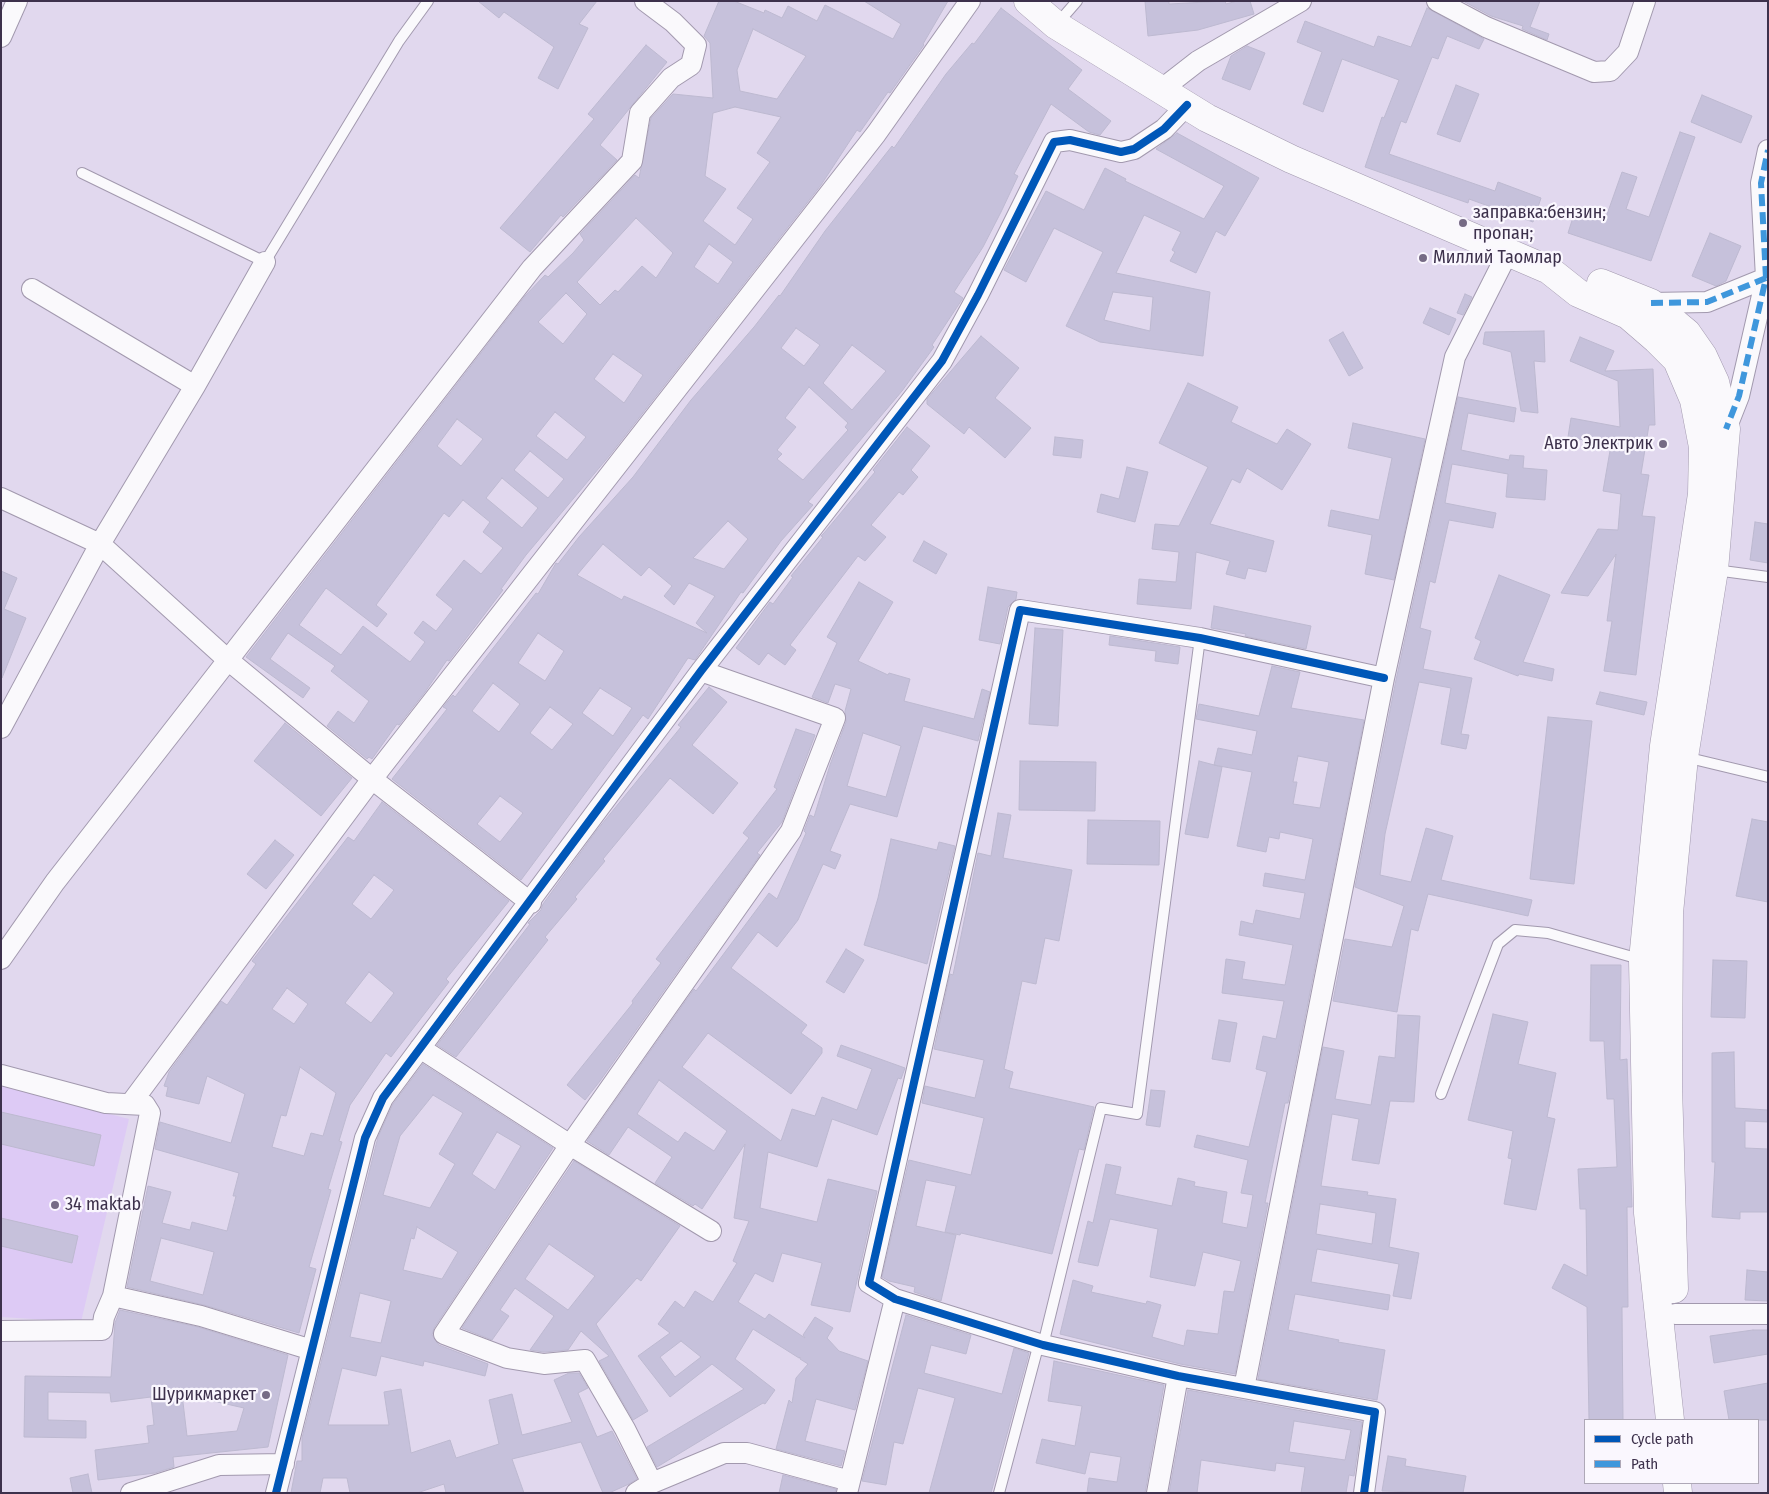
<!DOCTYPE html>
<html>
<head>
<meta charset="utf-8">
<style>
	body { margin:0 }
	#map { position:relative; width:1769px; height:1494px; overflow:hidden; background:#e1d8ee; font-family:"Fira Sans Condensed",sans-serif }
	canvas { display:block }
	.frame { position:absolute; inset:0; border:2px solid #3d314c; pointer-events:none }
	.legend { position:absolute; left:1584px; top:1419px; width:175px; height:65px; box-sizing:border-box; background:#faf7fe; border:1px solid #aea8b7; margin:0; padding:6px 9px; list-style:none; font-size:15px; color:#3d314c }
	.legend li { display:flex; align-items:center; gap:10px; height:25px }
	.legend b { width:25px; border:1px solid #aea8b7 }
</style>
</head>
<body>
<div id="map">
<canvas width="1769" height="1494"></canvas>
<div class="frame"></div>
<ul class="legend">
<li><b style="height:6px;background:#0057b8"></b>Cycle path</li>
<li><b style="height:6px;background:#3f97dc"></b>Path</li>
</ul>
</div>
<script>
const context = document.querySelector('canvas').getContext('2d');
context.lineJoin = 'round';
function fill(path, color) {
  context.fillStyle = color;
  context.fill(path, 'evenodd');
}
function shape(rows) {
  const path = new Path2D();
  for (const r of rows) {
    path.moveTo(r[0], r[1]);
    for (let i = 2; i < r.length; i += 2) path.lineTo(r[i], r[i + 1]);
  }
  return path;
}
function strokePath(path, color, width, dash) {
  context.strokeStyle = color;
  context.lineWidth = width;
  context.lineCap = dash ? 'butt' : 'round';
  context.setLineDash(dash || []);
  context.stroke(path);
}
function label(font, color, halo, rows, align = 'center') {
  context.font = font + ' "Fira Sans Condensed",sans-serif';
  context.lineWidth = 4.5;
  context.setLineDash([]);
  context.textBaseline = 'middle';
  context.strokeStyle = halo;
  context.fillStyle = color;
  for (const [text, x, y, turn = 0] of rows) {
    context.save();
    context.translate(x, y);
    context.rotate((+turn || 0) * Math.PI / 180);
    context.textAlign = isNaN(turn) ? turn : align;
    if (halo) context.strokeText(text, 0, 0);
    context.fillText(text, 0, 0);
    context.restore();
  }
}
fill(shape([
	[1,1086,129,1119,81,1322,1,1317]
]), '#ddcaf5');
const building = shape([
	[478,1,597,1,579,24,588,28,558,89,538,78,554,47,504,12,499,18,478,1],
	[719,1,734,1,764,13,765,10,782,18,788,6,817,21,825,5,893,39,901,24,864,1,948,1,923,44,924,45,890,93,888,92,860,132,857,130,821,185,610,455,526,555,501,589,503,590,449,661,447,660,425,692,399,725,397,724,372,759,369,757,367,759,327,726,338,711,354,723,369,701,331,671,335,666,288,633,270,659,310,688,303,698,246,657,525,296,545,275,548,277,573,253,584,240,580,234,635,175,639,178,651,118,673,94,713,98,710,43,704,36,719,1],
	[753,29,806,56,777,99,740,91,737,70,753,29],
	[735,107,781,117,757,153,770,162,737,208,753,219,735,245,703,221,726,189,705,176,713,113,735,107],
	[636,218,673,253,656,278,642,266,618,292,615,290,600,305,577,282,636,218],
	[709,244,733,262,718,284,694,267,709,244],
	[566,293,587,314,563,344,538,322,566,293],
	[613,354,643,375,624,403,594,379,613,354],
	[555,412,586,437,567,460,536,436,555,412],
	[457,419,483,439,461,466,437,446,457,419],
	[530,451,564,479,548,498,514,470,530,451],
	[502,478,538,508,522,528,486,498,502,478],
	[463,500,490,522,483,532,503,548,481,574,464,560,436,595,453,609,436,631,423,621,414,633,425,642,410,662,363,626,341,655,299,625,326,588,377,627,387,614,376,605,444,513,449,517,463,500],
	[1145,1,1169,1,1169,4,1225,1,1226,4,1237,1,1250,1,1254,14,1198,30,1148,36,1145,1],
	[1463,1,1540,1,1530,27,1549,34,1547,40,1522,29,1523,26,1491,16,1463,1],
	[1001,8,1082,70,1068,89,1111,121,1100,135,1089,132,1051,104,1014,174,1018,176,1001,212,983,247,954,292,963,298,932,345,934,347,902,391,808,502,813,505,781,541,743,593,741,592,695,660,688,658,648,719,643,715,521,880,392,779,447,709,443,707,453,695,455,697,536,593,538,594,556,563,558,564,579,537,633,477,691,400,754,327,779,295,780,296,825,231,892,146,894,148,946,74,972,43,974,44,1001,8],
	[796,328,820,345,804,366,781,348,796,328],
	[852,345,886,371,852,410,823,383,852,345],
	[809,387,848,423,845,427,848,430,803,480,777,459,782,454,777,450,796,427,785,418,809,387],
	[728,521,748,539,724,569,693,558,728,521],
	[603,544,641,576,649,567,672,586,664,596,674,605,689,583,715,596,696,623,707,633,624,596,622,600,577,575,603,544],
	[538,633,564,651,545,681,518,663,538,633],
	[493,683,520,704,499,732,472,711,493,683],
	[600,688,632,708,613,736,582,713,600,688],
	[550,707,573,724,552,750,530,733,550,707],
	[500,796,523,813,500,842,477,824,500,796],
	[1427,8,1484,39,1479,49,1447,36,1438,59,1432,57,1406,123,1401,121,1389,154,1495,191,1498,182,1541,198,1533,222,1469,199,1468,203,1365,167,1382,117,1384,118,1399,80,1342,59,1323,112,1303,104,1322,52,1297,42,1305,21,1374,47,1378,36,1411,47,1427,8],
	[646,45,667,62,600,145,617,160,563,217,561,215,530,252,500,228,594,119,588,114,646,45],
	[1247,46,1265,53,1250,90,1222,79,1231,56,1247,46],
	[1456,85,1479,94,1460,142,1437,134,1456,85],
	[1702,95,1752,116,1741,143,1691,122,1702,95],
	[1680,132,1695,137,1651,261,1568,233,1575,211,1605,220,1622,172,1637,177,1626,209,1649,217,1680,132],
	[1177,133,1259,178,1225,236,1216,231,1196,273,1170,261,1175,252,1172,250,1181,232,1144,215,1116,273,1210,292,1203,356,1100,342,1066,326,1103,252,1054,228,1026,282,1004,270,1046,191,1084,210,1105,168,1126,179,1125,181,1204,219,1224,186,1156,149,1177,133],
	[1113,292,1153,297,1150,331,1104,320,1113,292],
	[1710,233,1741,246,1726,281,1716,286,1692,276,1710,233],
	[1465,294,1472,297,1463,315,1457,313,1465,294],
	[1430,308,1456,319,1449,335,1423,323,1430,308],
	[1544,331,1545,362,1534,361,1538,413,1521,411,1511,352,1483,344,1485,332,1544,331],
	[1343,332,1363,368,1349,376,1329,340,1343,332],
	[981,336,1019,368,995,398,1031,428,1005,458,969,427,964,434,927,404,927,399,981,336],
	[1580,337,1614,351,1605,371,1653,369,1655,425,1649,425,1641,474,1649,475,1642,516,1655,517,1636,675,1604,671,1612,621,1607,621,1616,554,1588,596,1561,593,1598,529,1618,530,1621,494,1603,491,1611,445,1568,437,1571,418,1620,427,1618,381,1570,361,1580,337],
	[1188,383,1238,407,1231,422,1277,444,1287,429,1311,444,1282,490,1247,468,1240,483,1232,479,1210,524,1274,541,1266,572,1248,568,1245,579,1226,574,1230,561,1196,552,1191,609,1137,604,1139,579,1176,582,1179,552,1152,549,1155,524,1179,526,1208,467,1159,443,1188,383],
	[1458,397,1516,408,1514,422,1468,413,1461,450,1509,460,1510,455,1524,456,1523,468,1547,470,1545,500,1506,497,1508,474,1452,464,1445,503,1496,513,1493,528,1449,520,1435,583,1430,581,1420,628,1431,631,1423,669,1472,678,1461,734,1469,735,1466,749,1441,744,1451,688,1419,682,1385,834,1380,875,1411,882,1426,828,1453,836,1441,880,1532,900,1528,916,1428,894,1418,931,1411,929,1397,1012,1333,1001,1345,939,1392,947,1404,906,1355,887,1396,680,1458,397],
	[1353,423,1425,439,1394,580,1365,574,1372,535,1328,526,1331,510,1379,520,1392,458,1348,448,1353,423],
	[907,427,930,446,911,470,918,477,903,495,899,492,871,525,886,537,865,561,858,556,790,645,796,650,785,665,768,653,759,665,736,648,770,602,773,604,793,577,791,576,823,537,821,536,824,533,875,472,873,470,907,427],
	[1055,437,1083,440,1081,458,1053,455,1055,437],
	[1127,467,1148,472,1135,522,1097,512,1101,494,1119,499,1127,467],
	[1755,522,1768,524,1768,563,1750,560,1755,522],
	[924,541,947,554,936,574,913,561,924,541],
	[1,571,17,578,4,609,26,618,2,678,1,571],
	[1499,575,1550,595,1523,662,1554,669,1552,681,1519,674,1518,676,1474,659,1481,641,1475,638,1499,575],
	[859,582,893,602,858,661,888,675,889,673,910,679,904,701,974,719,982,689,990,692,978,741,923,726,897,817,850,804,830,851,841,855,835,869,823,864,798,920,777,947,758,932,731,968,807,1025,801,1033,822,1048,822,1053,791,1094,708,1033,682,1067,781,1141,792,1109,815,1116,822,1097,857,1110,872,1069,837,1056,841,1045,905,1068,901,1079,898,1078,877,1135,832,1119,817,1167,768,1152,760,1208,817,1222,828,1179,877,1191,850,1312,811,1305,822,1263,782,1253,773,1282,755,1273,738,1302,765,1319,769,1314,805,1338,803,1335,815,1317,833,1328,827,1338,839,1351,868,1361,855,1410,816,1399,805,1441,845,1451,841,1466,776,1449,789,1400,792,1403,796,1378,808,1364,800,1359,800,1357,799,1358,753,1329,735,1359,775,1390,765,1404,763,1403,657,1467,647,1447,744,1389,712,1364,670,1397,638,1356,670,1333,658,1324,675,1301,684,1308,695,1291,713,1302,737,1263,733,1261,749,1221,734,1218,745,1144,702,1209,695,1204,693,1206,655,1183,672,1157,628,1127,609,1155,587,1141,694,989,696,991,769,893,777,899,806,833,804,831,810,815,814,817,830,765,846,722,845,711,851,689,835,684,828,703,812,697,837,643,827,637,859,582],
	[863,733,901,746,886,797,847,786,863,733],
	[659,1080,727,1131,714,1151,685,1132,678,1142,637,1114,659,1080],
	[681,1341,701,1357,675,1377,660,1357,681,1341],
	[988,587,1017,592,1016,599,1008,607,1000,644,979,640,988,587],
	[1214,606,1311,626,1306,649,1245,636,1246,634,1211,628,1214,606],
	[1035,628,1063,630,1058,726,1029,724,1035,628],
	[1110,636,1180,647,1178,664,1155,661,1156,651,1109,645,1110,636],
	[1272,666,1300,672,1291,708,1364,720,1288,1103,1285,1103,1265,1203,1268,1203,1235,1374,1180,1364,1060,1334,1073,1280,1093,1286,1091,1292,1146,1304,1147,1301,1161,1305,1152,1337,1184,1346,1187,1330,1218,1334,1224,1291,1234,1292,1241,1261,1203,1252,1195,1286,1150,1277,1158,1229,1110,1219,1098,1266,1078,1262,1088,1221,1093,1223,1106,1164,1121,1167,1115,1194,1172,1206,1178,1178,1195,1182,1194,1186,1227,1192,1222,1223,1247,1228,1253,1195,1241,1193,1248,1160,1194,1147,1197,1135,1249,1147,1267,1072,1256,1069,1263,1036,1276,1039,1284,1001,1222,993,1226,959,1245,962,1242,979,1285,985,1293,945,1239,935,1241,921,1253,924,1256,910,1300,919,1305,893,1263,886,1265,873,1305,880,1313,839,1280,832,1279,839,1269,837,1266,852,1237,846,1252,772,1214,765,1218,748,1252,755,1257,731,1196,719,1199,704,1259,716,1272,666],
	[1298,756,1329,762,1320,808,1293,804,1297,782,1293,782,1298,756],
	[709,687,727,702,692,745,738,783,713,814,670,778,603,859,605,861,575,897,577,899,545,937,548,940,456,1057,437,1045,530,924,528,923,541,910,543,904,597,830,681,727,678,725,709,687],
	[1600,692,1647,702,1644,715,1596,704,1600,692],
	[1548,717,1592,721,1574,884,1530,879,1548,717],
	[285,723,352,778,321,816,254,761,285,723],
	[796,729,815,735,782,822,757,853,760,855,600,1081,585,1100,567,1085,633,1003,632,1001,661,963,656,959,749,838,743,833,777,789,774,787,796,729],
	[1020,761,1096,762,1095,811,1019,810,1020,761],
	[1199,761,1222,767,1208,838,1185,834,1199,761],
	[382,802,509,901,446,979,449,982,391,1057,386,1053,350,1105,339,1141,342,1142,328,1189,331,1190,309,1267,316,1269,299,1333,204,1305,127,1287,148,1186,171,1192,162,1223,190,1230,192,1222,227,1231,236,1196,233,1196,239,1173,155,1149,160,1122,231,1143,245,1094,207,1076,199,1104,166,1096,168,1087,164,1086,169,1072,221,1001,227,1005,256,964,252,961,348,837,354,841,382,802],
	[374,875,394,890,371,919,352,904,374,875],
	[369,972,394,993,371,1023,345,1003,369,972],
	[287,988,308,1004,294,1024,272,1009,287,988],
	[300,1067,336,1093,323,1136,311,1133,304,1156,272,1147,281,1115,286,1116,300,1067],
	[161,1238,214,1252,203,1295,150,1281,161,1238],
	[998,813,1011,815,1003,858,1072,870,1059,941,1045,938,1036,984,1022,981,1004,1069,1013,1072,1009,1088,1094,1107,1084,1150,1079,1149,1052,1254,961,1233,960,1235,945,1232,956,1186,926,1180,916,1226,956,1235,941,1301,914,1292,915,1287,889,1281,882,1277,909,1160,971,1175,984,1118,922,1103,925,1086,975,1098,984,1060,934,1049,950,974,953,975,978,853,991,856,998,813],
	[1752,819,1768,822,1768,902,1736,896,1752,819],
	[1088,820,1160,821,1159,865,1087,864,1088,820],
	[891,839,937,850,939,842,955,846,927,964,864,945,878,898,891,839],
	[275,840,294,855,266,889,247,874,275,840],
	[846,949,864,960,844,993,826,982,846,949],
	[1713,960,1747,961,1745,1018,1711,1017,1713,960],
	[1591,965,1621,965,1620,1060,1627,1059,1632,1207,1627,1207,1628,1307,1622,1307,1623,1420,1589,1420,1587,1307,1552,1288,1564,1264,1587,1276,1586,1209,1580,1209,1578,1169,1617,1167,1614,1099,1607,1099,1604,1041,1590,1041,1591,965],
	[1493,1014,1528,1022,1518,1064,1556,1073,1547,1117,1555,1119,1536,1210,1504,1204,1512,1159,1508,1158,1513,1131,1468,1120,1493,1014],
	[1398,1015,1420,1016,1414,1102,1390,1101,1379,1164,1352,1160,1359,1119,1332,1114,1321,1186,1368,1192,1367,1195,1396,1199,1389,1247,1419,1253,1411,1299,1393,1296,1399,1264,1317,1249,1311,1282,1390,1295,1388,1310,1295,1294,1288,1330,1339,1340,1338,1342,1385,1350,1377,1400,1258,1379,1323,1047,1344,1051,1335,1099,1371,1105,1379,1056,1395,1058,1398,1015],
	[1320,1204,1376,1213,1372,1244,1316,1234,1320,1204],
	[1219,1020,1237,1023,1230,1062,1212,1059,1219,1020],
	[1734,1052,1735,1108,1768,1110,1768,1122,1745,1121,1745,1148,1768,1149,1768,1212,1740,1212,1740,1219,1712,1217,1715,1162,1712,1162,1712,1053,1734,1052],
	[423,1064,553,1148,434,1328,432,1335,439,1345,488,1364,485,1376,424,1361,423,1366,381,1356,376,1376,342,1368,328,1425,389,1425,384,1392,401,1389,411,1453,450,1440,456,1458,499,1444,489,1400,512,1394,522,1435,572,1422,554,1380,569,1373,579,1373,588,1388,578,1393,597,1437,612,1431,637,1479,629,1484,609,1493,603,1493,581,1442,512,1459,524,1493,446,1493,444,1484,417,1493,350,1493,347,1478,323,1478,320,1493,291,1493,297,1461,302,1461,302,1438,378,1137,393,1104,423,1064],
	[433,1095,463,1113,439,1154,455,1164,430,1208,383,1195,400,1136,433,1095],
	[497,1132,521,1146,495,1190,472,1174,497,1132],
	[417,1227,458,1252,442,1279,403,1270,411,1238,414,1239,417,1227],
	[360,1293,391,1301,381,1343,350,1337,360,1293],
	[1151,1090,1165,1091,1160,1127,1146,1125,1151,1090],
	[1,1112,101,1135,94,1166,1,1144,1,1112],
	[574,1161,680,1226,641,1281,637,1278,596,1324,648,1411,633,1420,599,1361,609,1356,581,1331,568,1350,544,1352,530,1350,554,1316,515,1288,500,1310,509,1316,492,1340,462,1328,574,1161],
	[549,1244,595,1276,568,1310,525,1279,549,1244],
	[1,1218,78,1236,72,1263,1,1246,1,1218],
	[1747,1270,1768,1272,1768,1301,1745,1300,1747,1270],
	[120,1310,198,1327,288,1355,268,1447,173,1457,174,1467,155,1473,98,1480,95,1450,149,1443,147,1426,154,1425,151,1397,111,1402,110,1393,48,1392,48,1420,86,1421,86,1438,24,1437,25,1376,111,1377,115,1323,120,1310],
	[182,1394,244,1408,237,1431,187,1436,182,1394],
	[906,1315,971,1335,966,1354,931,1345,924,1373,1002,1394,1014,1348,1029,1353,991,1493,929,1493,955,1398,918,1388,903,1444,894,1442,886,1485,862,1481,906,1315],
	[1753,1330,1768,1330,1768,1354,1714,1363,1710,1336,1753,1330],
	[1054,1361,1164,1385,1145,1493,1087,1493,1089,1478,1117,1482,1121,1457,1090,1452,1085,1474,1036,1463,1042,1439,1075,1446,1082,1406,1048,1401,1054,1361],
	[1768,1383,1768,1420,1729,1420,1724,1391,1768,1383],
	[1188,1390,1362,1422,1354,1476,1349,1475,1346,1493,1301,1493,1305,1467,1276,1463,1275,1471,1201,1460,1197,1493,1169,1493,1188,1390],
	[1294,1421,1351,1430,1345,1460,1289,1452,1294,1421],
	[1388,1456,1406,1459,1405,1466,1466,1476,1463,1493,1382,1491,1388,1456],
	[88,1474,92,1493,73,1493,70,1478,88,1474],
	[783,1475,836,1489,835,1493,779,1493,783,1475]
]);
fill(building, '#c6c1db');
strokePath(building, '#bdb9d0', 1);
const lane = shape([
	[1057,24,1077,1],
	[82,173,265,262,399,41,428,1],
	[1715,570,1768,577],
	[1685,757,1768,777],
	[1441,1094,1498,944,1515,930,1548,933,1643,960],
	[1043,1345,1101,1108,1137,1114,1200,638],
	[999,1493,1039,1343]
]);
const street = shape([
	[1437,1,1486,27,1594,72,1610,71,1628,52,1645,1],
	[1,37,17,1],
	[1162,89,1198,61,1301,1],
	[1766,278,1761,183,1768,150],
	[32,289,195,386],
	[1651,303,1707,302,1766,278,1739,396,1726,429],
	[1,498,100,544,228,660,55,882,1,959],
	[1,728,100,544,195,386,265,262],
	[531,903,372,779,228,660,532,268,632,161,640,113,671,78,691,65,696,45,673,22,645,1],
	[420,1048,570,1145,711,1231],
	[1,1075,106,1103,145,1105,150,1113,113,1296],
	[131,1103,372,779,876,134,970,1],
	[1675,1314,1768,1314],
	[1,1331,102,1330,104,1317,113,1296,201,1316,312,1350],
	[1244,1388,1384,678,1455,357,1508,252],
	[652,1483,625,1429,585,1360,544,1364,507,1358,444,1334,570,1145,791,831,835,718,701,671],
	[131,1493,219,1465,284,1464],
	[276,1493,365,1138,383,1098,701,671,942,361,978,295,1054,142,1070,140,1121,152,1134,149,1164,129,1187,105],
	[636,1493,652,1483,724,1453,747,1453,850,1481],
	[847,1493,895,1299],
	[1157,1493,1178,1376],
	[1364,1493,1375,1412,1178,1376,1043,1345,895,1299,869,1283,1020,610,1200,638,1384,678]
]);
const primary = shape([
	[1028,1,1056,25,1207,118,1291,159,1549,270,1578,293,1628,315,1657,340,1677,360,1694,400,1703,447,1702,494,1664,746,1643,960,1648,1213,1670,1420],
	[1601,283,1651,303,1687,333,1703,356,1715,382,1726,429,1714,570,1684,757,1669,913,1668,1086,1674,1289],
	[1677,1483,1678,1493]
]);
strokePath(lane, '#a299ae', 12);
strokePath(street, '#a299ae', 22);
strokePath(primary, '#a299ae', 29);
strokePath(lane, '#faf9fc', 10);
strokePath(street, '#faf9fc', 20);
strokePath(primary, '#faf9fc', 28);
strokePath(shape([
	[1766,278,1761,183,1768,150],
	[1651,303,1707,302,1766,278,1739,396,1726,429]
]), '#3f97dc', 6, [12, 6]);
strokePath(shape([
	[276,1493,365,1138,383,1098,701,671,942,361,978,295,1054,142,1070,140,1121,152,1134,149,1164,129,1187,105],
	[1364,1493,1375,1412,1178,1376,1043,1345,895,1299,869,1283,1020,610,1200,638,1384,678]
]), '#0057b8', 8);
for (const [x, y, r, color] of [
	[1463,223,5,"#766b85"],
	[1423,258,5,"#766b85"],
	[1663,444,5,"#766b85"],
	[55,1205,5,"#766b85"],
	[266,1395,5,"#766b85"]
]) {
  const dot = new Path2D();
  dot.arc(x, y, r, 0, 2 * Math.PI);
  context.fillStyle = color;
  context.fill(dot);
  strokePath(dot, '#faf7fe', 2);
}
label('18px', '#3d314c', '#faf7fe', [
	["заправка:бензин;",1473,213],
	["пропан;",1473,234],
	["Миллий Таомлар",1433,258],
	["Авто Электрик",1653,444,"right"],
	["34 maktab",65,1205],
	["Шурикмаркет",256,1395,"right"]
], 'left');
</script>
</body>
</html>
